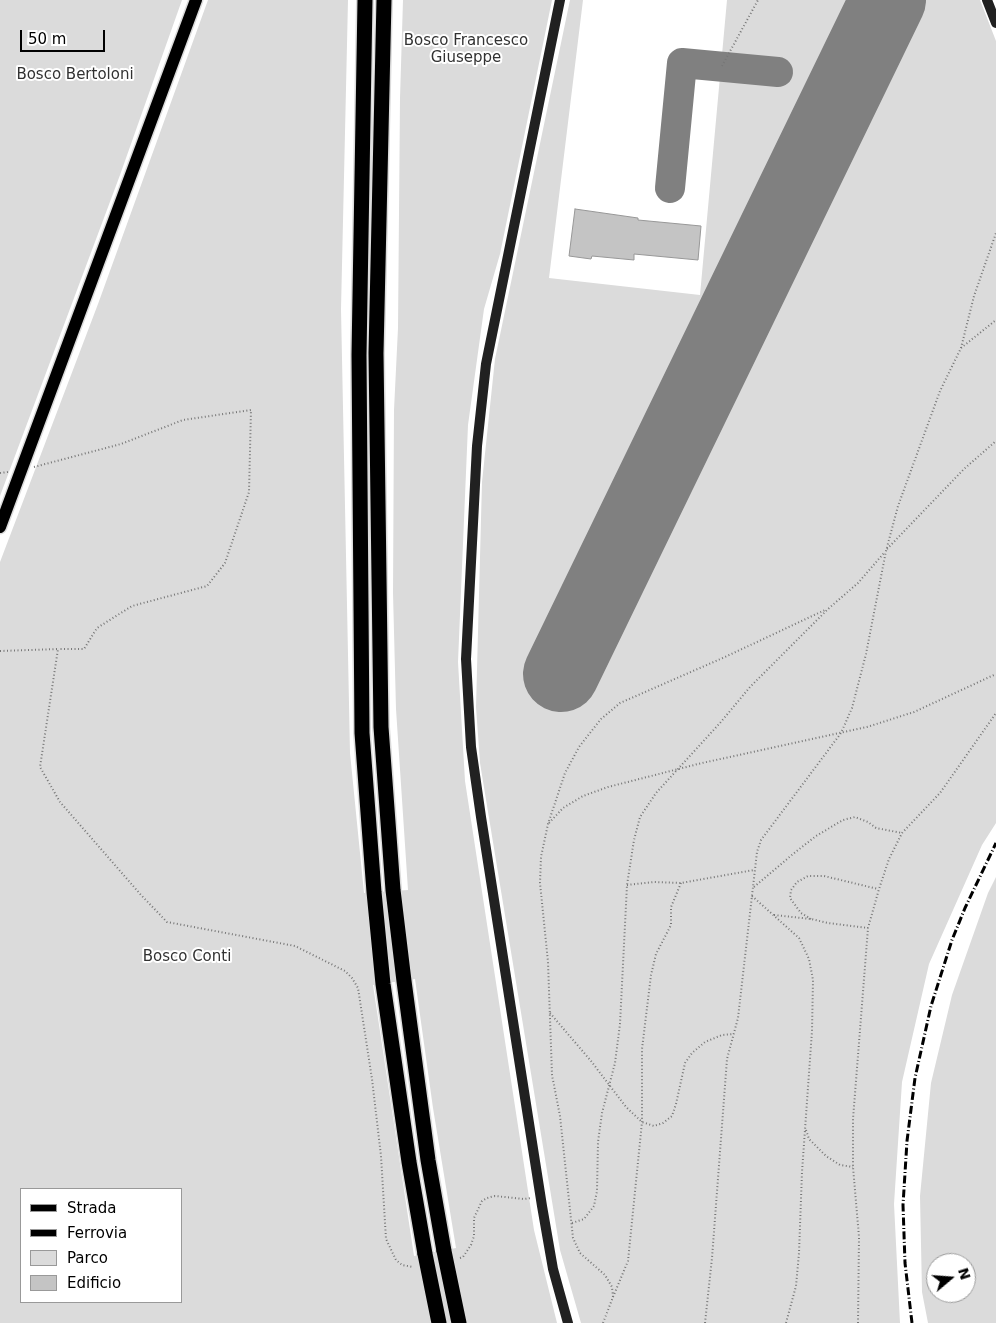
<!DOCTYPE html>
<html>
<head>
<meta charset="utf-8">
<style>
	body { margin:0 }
	#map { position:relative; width:996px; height:1323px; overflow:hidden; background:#fff; font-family:"DejaVu Sans",sans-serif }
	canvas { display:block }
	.legend { position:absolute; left:20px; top:1188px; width:162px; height:115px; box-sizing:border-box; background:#fff; border:1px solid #999; margin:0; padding:6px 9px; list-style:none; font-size:15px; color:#000 }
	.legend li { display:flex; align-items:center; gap:10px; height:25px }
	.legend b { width:25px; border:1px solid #999 }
	.north { position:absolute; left:926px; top:1253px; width:50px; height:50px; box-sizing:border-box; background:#fff; border:1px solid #999; border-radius:50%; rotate:72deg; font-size:14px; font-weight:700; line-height:20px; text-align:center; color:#000 }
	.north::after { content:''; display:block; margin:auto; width:18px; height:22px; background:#000; clip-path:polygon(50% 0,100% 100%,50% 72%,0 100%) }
	.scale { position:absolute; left:20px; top:30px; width:85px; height:22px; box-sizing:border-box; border:2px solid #000; border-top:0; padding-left:6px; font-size:15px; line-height:18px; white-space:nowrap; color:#000; -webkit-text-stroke:4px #fff; paint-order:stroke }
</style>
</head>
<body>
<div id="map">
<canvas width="996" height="1323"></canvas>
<ul class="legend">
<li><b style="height:6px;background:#000"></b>Strada</li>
<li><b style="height:6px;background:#000"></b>Ferrovia</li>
<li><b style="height:14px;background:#dbdbdb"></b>Parco</li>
<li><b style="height:14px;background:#c4c4c4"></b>Edificio</li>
</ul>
<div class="north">N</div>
<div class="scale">50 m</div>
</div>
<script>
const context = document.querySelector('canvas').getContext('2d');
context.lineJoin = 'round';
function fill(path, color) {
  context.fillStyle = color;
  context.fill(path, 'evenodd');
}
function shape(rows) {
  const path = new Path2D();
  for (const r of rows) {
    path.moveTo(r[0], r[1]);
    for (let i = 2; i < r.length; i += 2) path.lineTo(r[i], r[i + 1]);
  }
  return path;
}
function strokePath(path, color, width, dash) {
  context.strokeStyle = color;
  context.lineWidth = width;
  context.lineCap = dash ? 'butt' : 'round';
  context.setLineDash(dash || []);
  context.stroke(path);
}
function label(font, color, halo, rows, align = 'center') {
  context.font = font + ' "DejaVu Sans",sans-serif';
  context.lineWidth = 4;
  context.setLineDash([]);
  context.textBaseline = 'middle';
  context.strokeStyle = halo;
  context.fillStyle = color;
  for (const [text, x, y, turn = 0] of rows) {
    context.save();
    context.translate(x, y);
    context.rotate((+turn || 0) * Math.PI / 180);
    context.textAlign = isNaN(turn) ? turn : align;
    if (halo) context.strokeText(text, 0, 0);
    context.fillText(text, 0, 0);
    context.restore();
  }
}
fill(shape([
	[0,0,182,0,120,175,0,496],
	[208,0,348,0,341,309,350,753,364,893,408,890,396,709,393,593,394,410,398,328,400,98,403,0,552,0,500,254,484,309,468,425,458,662,465,781,534,1230,557,1323,0,1323,0,562,98,304],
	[415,979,433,1108,456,1248,414,1256,373,985],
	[21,1189,181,1189,181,1302,21,1302],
	[570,0,583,0,549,278,700,295,727,0,980,0,996,41,996,823,982,845,929,964,902,1082,894,1204,900,1323,581,1323,560,1250,480,763,476,707,482,482,495,359],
	[996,877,996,1323,928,1323,922,1292,920,1196,931,1083,952,995,988,893],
	[936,1263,966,1263,966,1293,936,1293]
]), '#dbdbdb');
strokePath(shape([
	[670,188,682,63,778,72]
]), '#808080', 30);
strokePath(shape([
	[561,674,888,0]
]), '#808080', 76);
const building = shape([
	[575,209,638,218,638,220,701,226,698,260,634,254,634,260,592,256,591,259,569,256,575,209]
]);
fill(building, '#c4c4c4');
strokePath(building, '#989898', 1);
const primary = shape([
	[0,527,196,0]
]);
const highway = shape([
	[365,0,359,355,362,733,374,892,383,984,409,1162,425,1254],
	[384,0,376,353,381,727,393,890,404,981,428,1160,444,1251]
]);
strokePath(primary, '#dbdbdb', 15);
strokePath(highway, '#dbdbdb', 18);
strokePath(shape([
	[722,66,758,0],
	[961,348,996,320],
	[34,467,121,444,183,420,251,410,249,492,225,563,207,586,132,606,97,628,84,649,58,649],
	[0,473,8,472],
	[887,549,964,469,996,441],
	[0,651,58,649,40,767,60,802,141,895,167,922,295,946,345,971,352,978,358,988,372,1079,381,1156,386,1239,396,1260,402,1265,413,1267],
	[549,823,563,808,583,796,608,787,702,763,867,727,914,712,996,674],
	[627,885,654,882,681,883,754,870],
	[754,887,793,854,816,836,843,820,855,817,868,822,876,828,902,833],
	[752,896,799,938,809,959,813,980,812,1031,802,1172,799,1253,796,1286,786,1323],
	[774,915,811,919,828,923,868,928],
	[811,919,801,913,790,898,791,890,797,882,808,876,824,876,878,889],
	[550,1013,591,1061,626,1107,642,1122,654,1126,663,1123,672,1116,676,1104,685,1063,692,1053,705,1042,722,1035,734,1034],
	[806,1130,809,1139,826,1156,840,1165,853,1167],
	[572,1223,584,1219,594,1206,597,1191,598,1142,602,1113,615,1063,620,1024,627,885,634,840,640,817,656,793,720,723,750,687,828,609,858,583,884,553],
	[460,1258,463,1257,471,1245,474,1236,474,1218,482,1201,487,1198,495,1196,524,1199,531,1198],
	[613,1297,628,1261,642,1122,642,1049,651,975,656,954,671,925,671,907,681,883],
	[603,1323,613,1297,612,1287,605,1275,580,1253,573,1238,560,1116,552,1075,548,962,540,883,541,857,548,824,565,773,579,747,601,719,620,703,725,657,825,610],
	[705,1323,712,1258,727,1059,738,1018,757,852,761,840,841,733,852,708,866,654,886,551,898,506,940,391,961,348,974,296,996,233],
	[858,1323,859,1237,853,1167,853,1119,868,928,879,889,889,859,902,833,940,793,996,713]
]), '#767676', 2, [1, 2.5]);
strokePath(shape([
	[560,0,486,364,477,446,466,659,471,747,481,817,542,1206,553,1269,568,1323],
	[987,0,996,23]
]), '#212121', 10);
strokePath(primary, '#000', 12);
strokePath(highway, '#000', 15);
strokePath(shape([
	[912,1323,905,1263,903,1205,907,1141,915,1078,931,1006,952,940,965,908,996,843]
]), '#000', 3, [8, 2.5, 1, 2.5]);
const highwayBridge = shape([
	[444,1251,459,1323],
	[425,1254,439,1323]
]);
strokePath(highwayBridge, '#dbdbdb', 18, []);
strokePath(highwayBridge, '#000', 15);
label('15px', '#323232', '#fff', [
	["Bosco Francesco",466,41],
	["Giuseppe",466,58],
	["Bosco Bertoloni",75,75],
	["Bosco Conti",187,957]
]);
</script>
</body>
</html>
